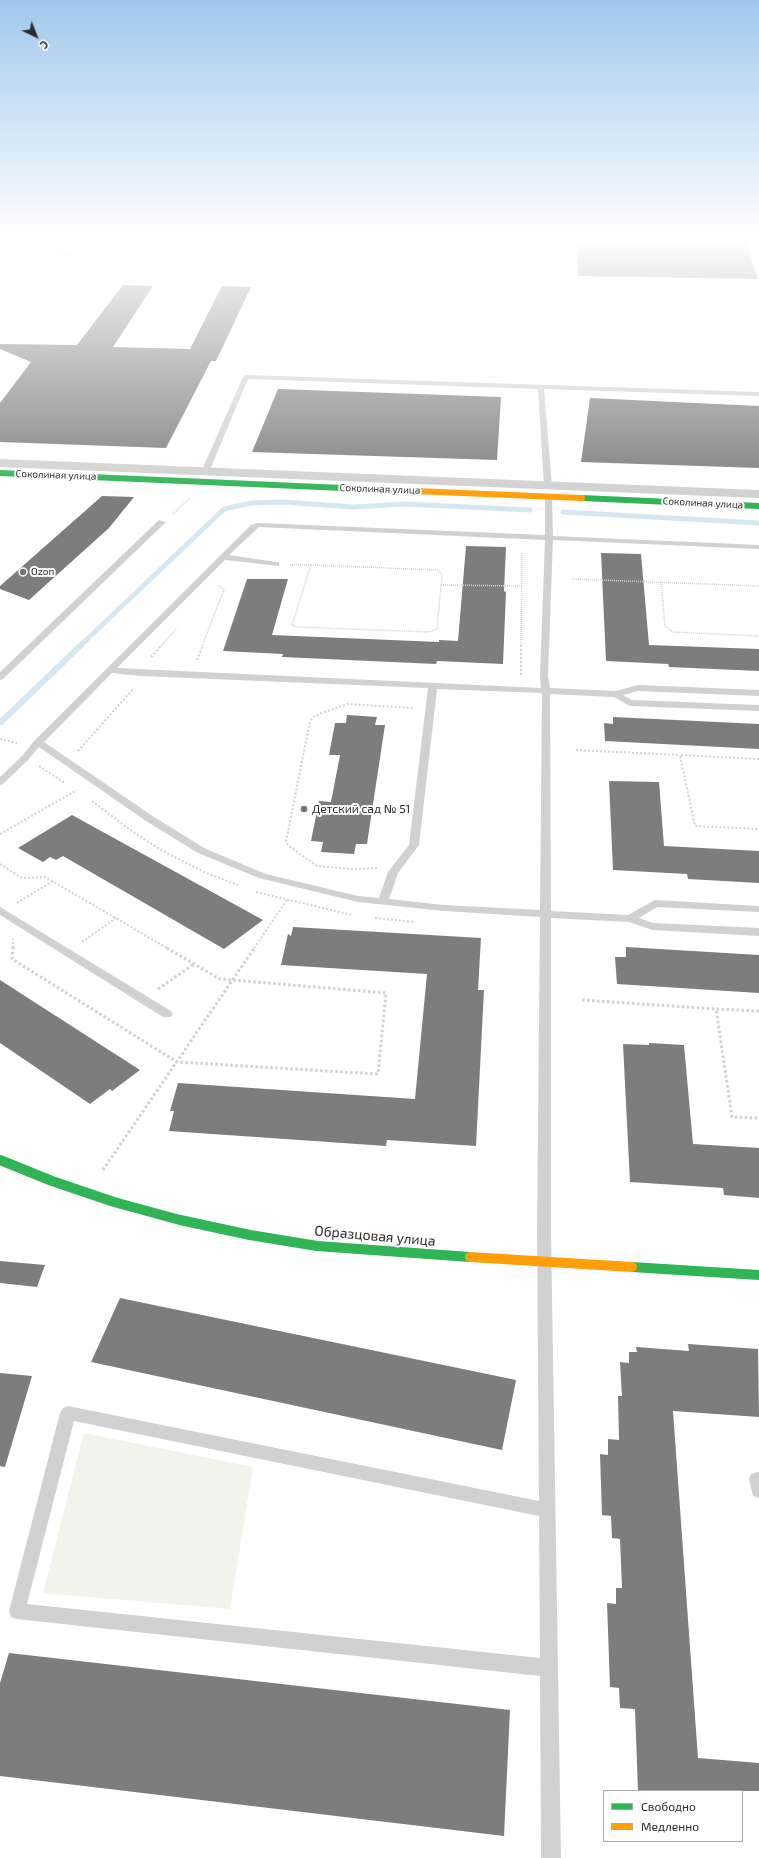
<!DOCTYPE html>
<html>
<head>
<meta charset="utf-8">
<style>
	body { margin:0 }
	#map { position:relative; width:759px; height:1858px; overflow:hidden; background:#fff; font-family:"Exo 2",sans-serif }
	canvas { display:block }
	.legend { position:absolute; left:603px; top:1790px; width:140px; height:52px; box-sizing:border-box; background:#fff; border:1px solid #ababab; margin:0; padding:5px 7px; list-style:none; font-size:12px; color:#2c2c2c }
	.legend li { display:flex; align-items:center; gap:8px; height:20px }
	.legend b { width:20px; border:1px solid #ababab }
	.north { position:absolute; left:16px; top:16px; width:40px; height:40px; -webkit-text-stroke:3px #fff; paint-order:stroke; rotate:137deg; font-size:11px; font-weight:700; line-height:16px; text-align:center; color:#2c2c2c }
	.north::after { content:''; display:block; margin:auto; width:14px; height:18px; background:#2c2c2c; clip-path:polygon(50% 0,100% 100%,50% 72%,0 100%) }
</style>
</head>
<body>
<div id="map">
<canvas width="759" height="1858"></canvas>
<ul class="legend">
<li><b style="height:5px;background:#30b455"></b>Свободно</li>
<li><b style="height:5px;background:#ff9f0a"></b>Медленно</li>
</ul>
<div class="north">С</div>
</div>
<script>
const context = document.querySelector('canvas').getContext('2d');
context.lineJoin = 'round';
function fill(path, color) {
  context.fillStyle = color;
  context.fill(path, 'evenodd');
}
function shape(rows) {
  const path = new Path2D();
  for (const r of rows) {
    path.moveTo(r[0], r[1]);
    for (let i = 2; i < r.length; i += 2) path.lineTo(r[i], r[i + 1]);
  }
  return path;
}
function strokePath(path, color, width, dash) {
  context.strokeStyle = color;
  context.lineWidth = width;
  context.lineCap = dash ? 'butt' : 'round';
  context.setLineDash(dash || []);
  context.stroke(path);
}
function label(font, color, halo, rows, align = 'center') {
  context.font = font + ' "Exo 2",sans-serif';
  context.lineWidth = 4;
  context.setLineDash([]);
  context.textBaseline = 'middle';
  context.strokeStyle = halo;
  context.fillStyle = color;
  for (const [text, x, y, turn = 0] of rows) {
    context.save();
    context.translate(x, y);
    context.rotate((+turn || 0) * Math.PI / 180);
    context.textAlign = isNaN(turn) ? turn : align;
    if (halo) context.strokeText(text, 0, 0);
    context.fillText(text, 0, 0);
    context.restore();
  }
}
fill(shape([
	[84,1433,253,1467,230,1609,43,1593]
]), '#f0f4ea');
strokePath(shape([
	[563,512,759,523],
	[80,646,224,509,251,503,282,502,354,507,405,504,530,510]
]), '#d6e7f2', 5);
strokePath(shape([
	[1,722,81,645]
]), '#d6e7f2', 6);
fill(shape([
	[577,238,700,238,700,239,745,240,758,279,578,276],
	[123,285,153,286,113,347,190,349,222,286,251,287,216,361,211,361,166,448,0,442,0,403,31,362,0,349,0,344,77,345],
	[278,389,501,397,497,460,252,452],
	[590,398,759,406,759,468,581,462],
	[102,496,134,497,109,528,29,600,0,589,0,586],
	[466,546,506,547,504,591,506,592,503,664,437,661,436,664,282,657,283,654,223,651,247,579,288,579,272,635,439,642,439,640,458,641],
	[601,553,641,554,649,645,759,649,759,671,669,667,668,664,606,661],
	[347,715,377,717,375,725,385,725,367,844,356,844,354,854,321,852,323,842,311,841,319,801,331,802,340,755,329,755,335,723,346,723],
	[613,717,759,724,759,749,605,741,604,723,613,724],
	[609,781,659,782,664,846,759,851,759,883,688,879,687,874,613,870],
	[72,815,263,920,224,949,63,856,56,860,50,857,43,862,18,848],
	[293,927,481,938,478,990,484,990,476,1146,387,1140,386,1146,169,1131,174,1111,170,1111,178,1083,415,1099,427,974,281,965,288,934,291,936],
	[626,947,759,955,759,993,617,984,615,957,626,957],
	[0,980,140,1070,112,1091,110,1089,90,1104,0,1043],
	[649,1043,684,1045,693,1144,759,1148,759,1198,724,1195,723,1188,630,1182,623,1044,649,1045],
	[0,1261,45,1265,37,1287,0,1283],
	[120,1298,516,1380,502,1450,91,1362],
	[688,1344,758,1349,759,1417,673,1411,698,1758,759,1763,759,1791,638,1791,635,1709,620,1708,619,1688,610,1687,607,1603,616,1604,616,1588,622,1588,620,1539,612,1538,611,1516,602,1515,600,1454,608,1455,608,1439,619,1440,618,1396,622,1396,620,1362,629,1363,629,1352,637,1352,636,1347,689,1351],
	[0,1373,32,1376,5,1467,0,1466],
	[9,1653,510,1710,504,1836,0,1776,0,1683]
]), '#7d7d7d');
strokePath(shape([
	[173,514,190,498],
	[290,565,311,565],
	[311,565,438,570,442,575,437,629,428,632,296,627,292,625,311,565],
	[572,579,759,586],
	[661,582,665,626,673,632,759,636],
	[441,585,522,586],
	[161,646,177,628],
	[202,646,224,590,218,585],
	[521,646,522,552]
]), '#d1d1d1', 1.5, [1, 1]);
strokePath(shape([
	[151,657,162,645],
	[197,660,203,645],
	[521,675,521,645],
	[0,739,17,743],
	[576,750,680,755],
	[78,751,134,688],
	[759,759,680,755,695,826,759,829],
	[39,766,65,783],
	[92,801,129,829,161,850,204,872,238,885],
	[0,834,77,790],
	[0,864,22,878,45,877,167,948],
	[377,868,350,869,317,866,289,846,286,842,310,721,313,717,319,714,348,704,413,708],
	[256,892,352,915],
	[17,903,53,881],
	[375,918,415,922],
	[82,942,116,918],
	[13,948,13,939],
	[254,948,287,900]
]), '#d1d1d1', 2, [2, 2]);
strokePath(shape([
	[13,947,12,959,177,1062,378,1074,386,993,220,979,165,947],
	[158,989,194,964],
	[582,1000,716,1009],
	[759,1011,716,1009,732,1117,759,1118],
	[103,1170,255,947]
]), '#d1d1d1', 3, [2.5, 2.5]);
fill(shape([
	[16,238,23,238,73,255,68,256,16,238],
	[246,375,759,392,759,396,544,389,552,486,548,488,544,486,538,389,248,379,209,472,203,473,201,472,243,377,246,375],
	[545,494,552,496,553,536,759,545,759,549,553,540,548,676,550,688,616,691,638,685,759,690,759,696,638,691,623,695,632,700,759,705,759,711,630,706,614,697,550,694,551,911,628,915,655,900,759,906,759,912,657,907,639,918,653,923,759,928,759,936,652,930,629,922,551,918,551,1232,561,1858,541,1858,540,1676,17,1619,11,1617,9,1611,60,1413,63,1408,68,1406,539,1501,537,1232,540,917,444,911,358,902,259,878,198,853,146,821,39,747,28,760,3,784,0,785,0,777,22,756,35,740,251,525,258,523,545,535,545,494],
	[259,527,545,540,540,676,541,688,117,668,225,560,279,566,279,562,276,562,229,555,259,527],
	[112,673,141,676,428,688,409,845,388,872,379,898,358,896,266,874,206,849,154,817,44,742,112,673],
	[437,689,542,693,540,910,444,905,389,899,398,873,419,845,437,689],
	[74,1421,539,1516,540,1658,27,1604,74,1421],
	[159,520,166,522,3,679,0,680,0,672,159,520],
	[0,907,171,1011,173,1014,171,1017,163,1017,0,915,0,907],
	[757,1472,759,1472,759,1498,753,1496,749,1479,751,1474,757,1472]
]), '#d1d1d1');
fill(shape([
	[0,459,759,490,759,498,0,467,0,459]
]), '#d1d1d1');
strokePath(shape([
	[0,473,343,488],
	[582,498,759,506]
]), '#30b455', 6);
strokePath(shape([
	[0,1160,52,1181,114,1202,180,1220,250,1235,317,1246,470,1257],
	[632,1267,759,1275]
]), '#30b455', 10);
strokePath(shape([
	[343,488,582,498]
]), '#ff9f0a', 6);
strokePath(shape([
	[470,1257,632,1267]
]), '#ff9f0a', 10);
const sky = context.createLinearGradient(0, 0, 0, 498);
sky.addColorStop(0, '#a1c8ec');
sky.addColorStop(0.48, '#fff');
sky.addColorStop(1, '#ffffff00');
context.fillStyle = sky;
context.fillRect(0, 0, 759, 498);
for (const [x, y, r, color] of [
	[23,572,4,"#767676"],
	[304,809,4,"#767676"]
]) {
  const dot = new Path2D();
  dot.arc(x, y, r, 0, 2 * Math.PI);
  context.fillStyle = color;
  context.fill(dot);
  strokePath(dot, '#fff', 1.5);
}
label('10px', '#2c2c2c', '#fff', [
	["Соколиная улица",56,475,2],
	["Соколиная улица",380,489,2],
	["Соколиная улица",703,503,3]
]);
label('10px', '#2c2c2c', '#fff', [
	["Ozon",31,572]
], 'left');
label('12px', '#2c2c2c', '#fff', [
	["Детский сад № 51",312,809]
], 'left');
label('14px', '#2c2c2c', '#fff', [
	["Образцовая улица",375,1236,5]
]);
</script>
</body>
</html>
